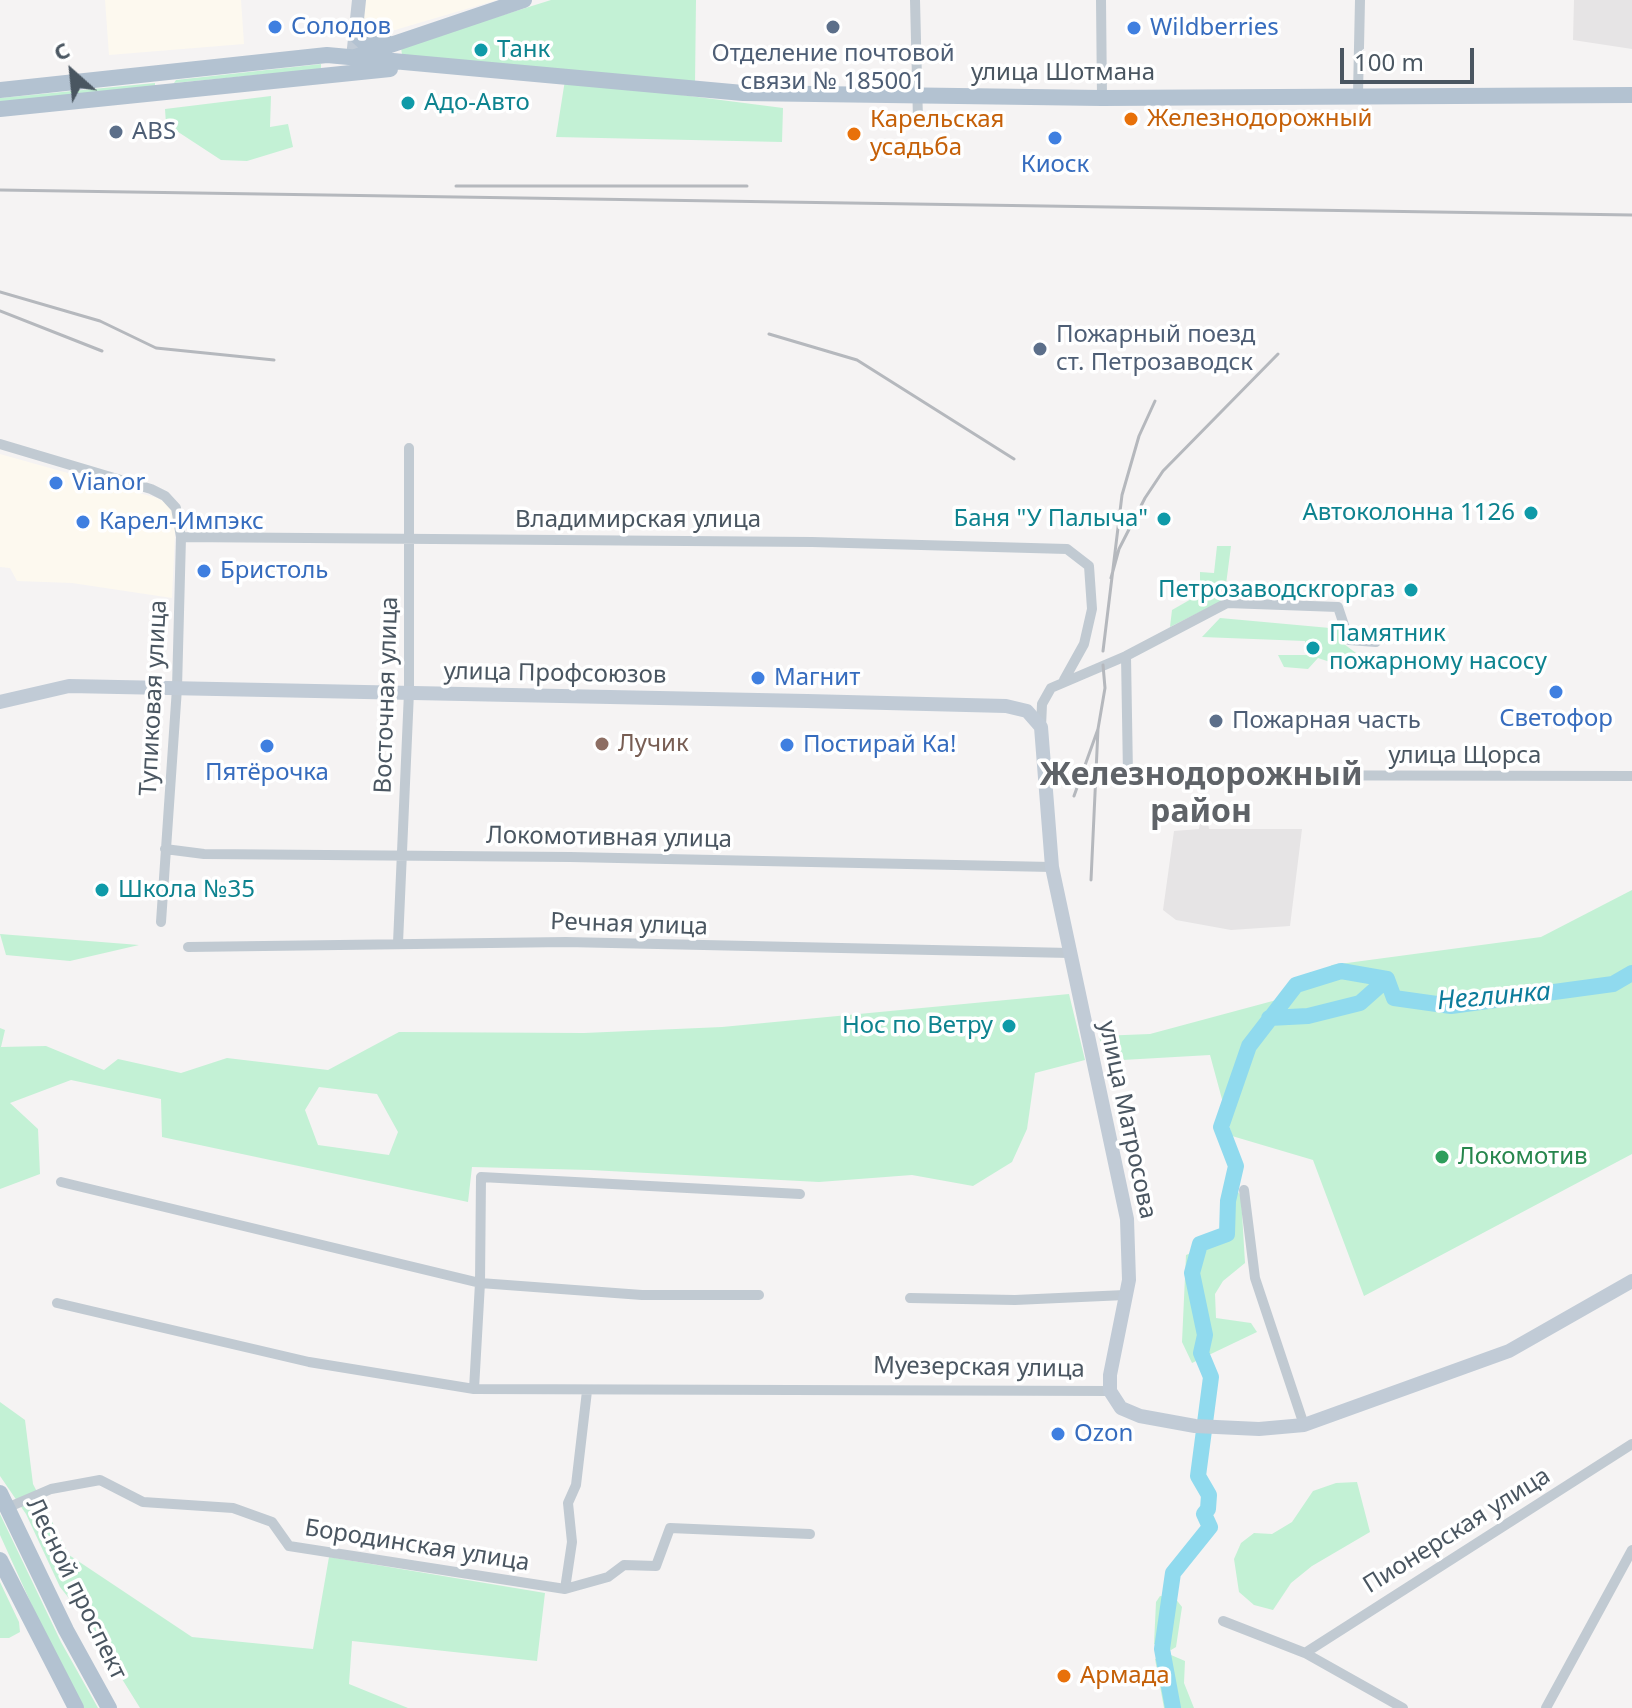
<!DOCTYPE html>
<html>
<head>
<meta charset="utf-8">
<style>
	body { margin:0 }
	#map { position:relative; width:1632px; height:1708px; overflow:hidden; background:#f5f3f3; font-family:"Noto Sans",sans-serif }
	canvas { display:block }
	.north { position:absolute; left:32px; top:32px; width:80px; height:80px; -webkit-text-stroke:6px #fff; paint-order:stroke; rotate:333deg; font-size:22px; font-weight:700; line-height:32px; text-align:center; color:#4a5661 }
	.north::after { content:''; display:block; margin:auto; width:28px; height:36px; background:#4a5661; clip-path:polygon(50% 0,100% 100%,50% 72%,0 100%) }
	.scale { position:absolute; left:1340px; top:48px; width:134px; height:36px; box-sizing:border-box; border:4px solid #4a5661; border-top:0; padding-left:10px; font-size:24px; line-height:28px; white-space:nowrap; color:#4a5661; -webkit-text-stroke:6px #fff; paint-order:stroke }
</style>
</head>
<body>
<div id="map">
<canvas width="1632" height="1708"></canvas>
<div class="north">С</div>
<div class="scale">100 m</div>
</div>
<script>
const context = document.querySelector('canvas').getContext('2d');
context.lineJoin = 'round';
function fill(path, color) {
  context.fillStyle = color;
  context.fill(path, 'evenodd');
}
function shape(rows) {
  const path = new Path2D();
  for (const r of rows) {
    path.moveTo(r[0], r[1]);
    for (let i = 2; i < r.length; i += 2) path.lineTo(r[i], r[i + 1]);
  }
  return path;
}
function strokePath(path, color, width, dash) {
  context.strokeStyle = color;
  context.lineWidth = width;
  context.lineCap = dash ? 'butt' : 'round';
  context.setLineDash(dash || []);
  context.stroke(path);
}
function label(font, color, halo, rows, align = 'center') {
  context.font = font + ' "Noto Sans",sans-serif';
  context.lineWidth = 7;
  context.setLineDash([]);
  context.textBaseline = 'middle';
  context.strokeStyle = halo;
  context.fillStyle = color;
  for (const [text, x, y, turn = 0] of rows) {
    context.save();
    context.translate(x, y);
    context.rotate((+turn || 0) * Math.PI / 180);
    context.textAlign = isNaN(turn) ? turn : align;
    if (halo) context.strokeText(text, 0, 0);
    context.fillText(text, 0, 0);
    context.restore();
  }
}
fill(shape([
	[105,0,241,0,244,44,109,55],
	[365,0,497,0,378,35,367,34,362,27],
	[0,454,157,498,172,507,175,533,172,598,72,583,17,581,10,568,0,567]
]), '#fdf9ef');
fill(shape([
	[1574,0,1632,0,1632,49,1573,40],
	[1200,823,1208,823,1209,829,1302,829,1290,926,1231,930,1176,920,1163,910,1174,831,1199,829]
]), '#e6e4e5');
fill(shape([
	[551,0,696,0,695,84,402,55,401,47],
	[321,64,321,69,174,83,176,80],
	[565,80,783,108,782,142,556,137],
	[155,83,155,87,0,103,0,98],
	[271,96,270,127,288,124,293,147,247,161,221,160,166,124,165,109],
	[1217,546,1231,546,1224,600,1170,627,1172,610,1200,594,1200,572,1214,573],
	[1220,618,1341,629,1344,644,1360,656,1357,671,1318,658,1308,669,1284,667,1278,655,1306,655,1305,641,1202,637],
	[1632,890,1632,1154,1364,1296,1313,1160,1232,1136,1210,1055,1105,1061,1099,1036,1150,1034,1295,995,1332,965,1541,937],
	[0,934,139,945,70,961,6,955],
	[1069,994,1085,1060,1035,1073,1027,1129,1012,1162,973,1186,912,1175,819,1182,590,1170,472,1167,468,1202,162,1137,161,1099,71,1080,10,1103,38,1129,40,1174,0,1189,0,1028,5,1030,1,1047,46,1046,104,1070,118,1059,181,1073,227,1058,328,1070,399,1032,584,1033,722,1027],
	[319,1087,377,1094,398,1132,389,1155,318,1145,305,1110],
	[1238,1192,1241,1196,1245,1263,1223,1281,1215,1294,1216,1318,1251,1323,1257,1332,1192,1363,1182,1342,1186,1255,1231,1237,1231,1195],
	[0,1402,25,1420,33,1484,69,1555,192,1637,313,1649,329,1557,545,1593,537,1661,352,1641,349,1684,408,1708,140,1708,83,1616,60,1587,26,1514,0,1476],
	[1357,1482,1370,1532,1312,1566,1291,1583,1273,1610,1254,1605,1239,1592,1234,1559,1241,1543,1254,1533,1272,1534,1292,1522,1313,1491,1336,1483],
	[0,1514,61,1642,98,1708,84,1708,49,1643,0,1535],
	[0,1582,19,1622,20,1632,9,1638,0,1638],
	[1160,1596,1175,1598,1182,1607,1176,1647,1171,1650,1154,1644,1156,1602],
	[1171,1655,1185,1661,1184,1683,1194,1708,1164,1708,1155,1659]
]), '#c3f1d5');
strokePath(shape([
	[1269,1018,1308,1016,1360,1003,1387,979],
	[1173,1708,1162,1649,1173,1573,1210,1527,1204,1514,1208,1509,1209,1495,1198,1476,1211,1377,1201,1353,1205,1335,1192,1273,1200,1244,1227,1234,1228,1201,1236,1166,1221,1127,1249,1046,1296,985,1341,971,1387,979,1394,998,1451,1006,1613,984,1632,973]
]), '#90daee', 16);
strokePath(shape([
	[915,0,918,120],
	[1101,0,1102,98],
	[1358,94,1360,0],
	[0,444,151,489,165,496,176,508,181,537,177,688,161,922],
	[181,537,812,542,1067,549,1089,566,1092,609,1084,644,1064,680],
	[1126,656,1128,775,1632,776],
	[1041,727,1042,704,1051,688,1126,656,1227,603,1338,607,1349,640,1376,642],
	[165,849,204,854,570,857,1052,867],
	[398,943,409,692,409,448],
	[188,947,566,942,1070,953],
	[61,1182,480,1283,642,1295,759,1295],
	[1244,1190,1255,1278,1304,1425],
	[910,1298,1015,1300,1125,1295],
	[57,1303,309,1362,474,1389,1110,1391],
	[474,1389,480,1283,481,1177,800,1194],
	[9,1507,51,1489,100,1480,143,1502,233,1508,272,1522,289,1546,565,1589,608,1577,624,1565,656,1566,670,1528,810,1534],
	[565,1589,572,1542,568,1503,576,1485,587,1391],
	[1223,1621,1305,1653,1403,1708],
	[1305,1653,1632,1444],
	[1546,1708,1632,1550]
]), '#c1cad2', 10);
strokePath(shape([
	[353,58,359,0],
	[0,702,69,686,807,701,1006,706,1027,711,1041,727,1052,867,1127,1219,1129,1280,1110,1375,1110,1391,1121,1408,1140,1416,1195,1426,1259,1429,1304,1425,1509,1351,1632,1281]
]), '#c1cbd6', 14);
strokePath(shape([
	[354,33,365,43,385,41],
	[355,57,524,0],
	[0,90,327,55,743,93,1102,98,1632,95],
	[0,109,390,69],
	[0,1493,66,1630,109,1708],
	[0,1560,76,1708]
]), '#b3c2d1', 16);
strokePath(shape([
	[456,186,747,186],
	[0,190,1632,215],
	[0,292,100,321,156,348,274,360],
	[0,311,102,351],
	[769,334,857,360,1014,459],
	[1111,578,1119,549,1145,498,1163,471,1278,354],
	[1103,651,1122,495,1139,436,1155,401],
	[1074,796,1098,729,1105,688,1103,665],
	[1091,880,1098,729]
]), '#b5b8bd', 3);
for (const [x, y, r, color] of [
	[275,27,8,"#3f7fe0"],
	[833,27,8,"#5c6f8a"],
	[1134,28,8,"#3f7fe0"],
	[481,50,8,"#0f9aa8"],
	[408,103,8,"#0f9aa8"],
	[1131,119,8,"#e8710a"],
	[116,132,8,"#5c6f8a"],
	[854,134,8,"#e8710a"],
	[1055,138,8,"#3f7fe0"],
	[1040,349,8,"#5c6f8a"],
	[56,483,8,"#3f7fe0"],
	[1531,513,8,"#0f9aa8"],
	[1164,519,8,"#0f9aa8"],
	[83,522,8,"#3f7fe0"],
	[204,571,8,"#3f7fe0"],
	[1411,590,8,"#0f9aa8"],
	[1313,648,8,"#0f9aa8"],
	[758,678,8,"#3f7fe0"],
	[1556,692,8,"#3f7fe0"],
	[1216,721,8,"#5c6f8a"],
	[602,744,8,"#8d6e63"],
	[787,745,8,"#3f7fe0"],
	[267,746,8,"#3f7fe0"],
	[102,890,8,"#0f9aa8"],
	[1009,1026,8,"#0f9aa8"],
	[1442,1157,8,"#2e9e5b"],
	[1058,1434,8,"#3f7fe0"],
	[1064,1676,8,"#e8710a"]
]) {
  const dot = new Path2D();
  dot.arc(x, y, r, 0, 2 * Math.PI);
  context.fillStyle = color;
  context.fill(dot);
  strokePath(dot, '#fff', 3);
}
label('24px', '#366cbe', '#fff', [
	["Солодов",291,27],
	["Wildberries",1150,28],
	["Киоск",1055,165,"center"],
	["Vianor",72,483],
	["Карел-Импэкс",99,522],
	["Бристоль",220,571],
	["Магнит",774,678],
	["Светофор",1556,719,"center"],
	["Постирай Ка!",803,745],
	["Пятёрочка",267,773,"center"],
	["Ozon",1074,1434]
], 'left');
label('24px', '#0d838f', '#fff', [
	["Танк",497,50],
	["Адо-Авто",424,103],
	["Автоколонна 1126",1515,513,"right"],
	["Баня \"У Палыча\"",1148,519,"right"],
	["Петрозаводскгоргаз",1395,590,"right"],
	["Памятник",1329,634],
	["пожарному насосу",1329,662],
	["Школа №35",118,890],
	["Нос по Ветру",993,1026,"right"]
], 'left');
label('24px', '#4e5e75', '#fff', [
	["Отделение почтовой",833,54,"center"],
	["связи № 185001",833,82,"center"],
	["ABS",132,132],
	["Пожарный поезд",1056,335],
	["ст. Петрозаводск",1056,363],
	["Пожарная часть",1232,721]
], 'left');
label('24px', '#4a5661', '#fff', [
	["улица Шотмана",1063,73],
	["Владимирская улица",638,520],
	["улица Профсоюзов",555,674,1],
	["Восточная улица",387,695,-88],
	["Тупиковая улица",154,698,-87],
	["улица Щорса",1465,756],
	["Локомотивная улица",609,838,1],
	["Речная улица",629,925,2],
	["улица Матросова",1127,1120,78],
	["Муезерская улица",979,1368,1],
	["Пионерская улица",1457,1531,-32],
	["Бородинская улица",417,1546,9],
	["Лесной проспект",76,1589,64]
]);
label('24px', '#c56008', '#fff', [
	["Железнодорожный",1147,119],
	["Карельская",870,120],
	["усадьба",870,148],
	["Армада",1080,1676]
], 'left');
label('24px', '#785e54', '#fff', [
	["Лучик",618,744]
], 'left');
label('24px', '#27864d', '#fff', [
	["Локомотив",1458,1157]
], 'left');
label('italic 26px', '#0c7c9b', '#fff', [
	["Неглинка",1494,997,-5]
]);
label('bold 32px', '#5f6368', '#fff', [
	["Железнодорожный",1201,776],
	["район",1201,813]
]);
</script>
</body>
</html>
